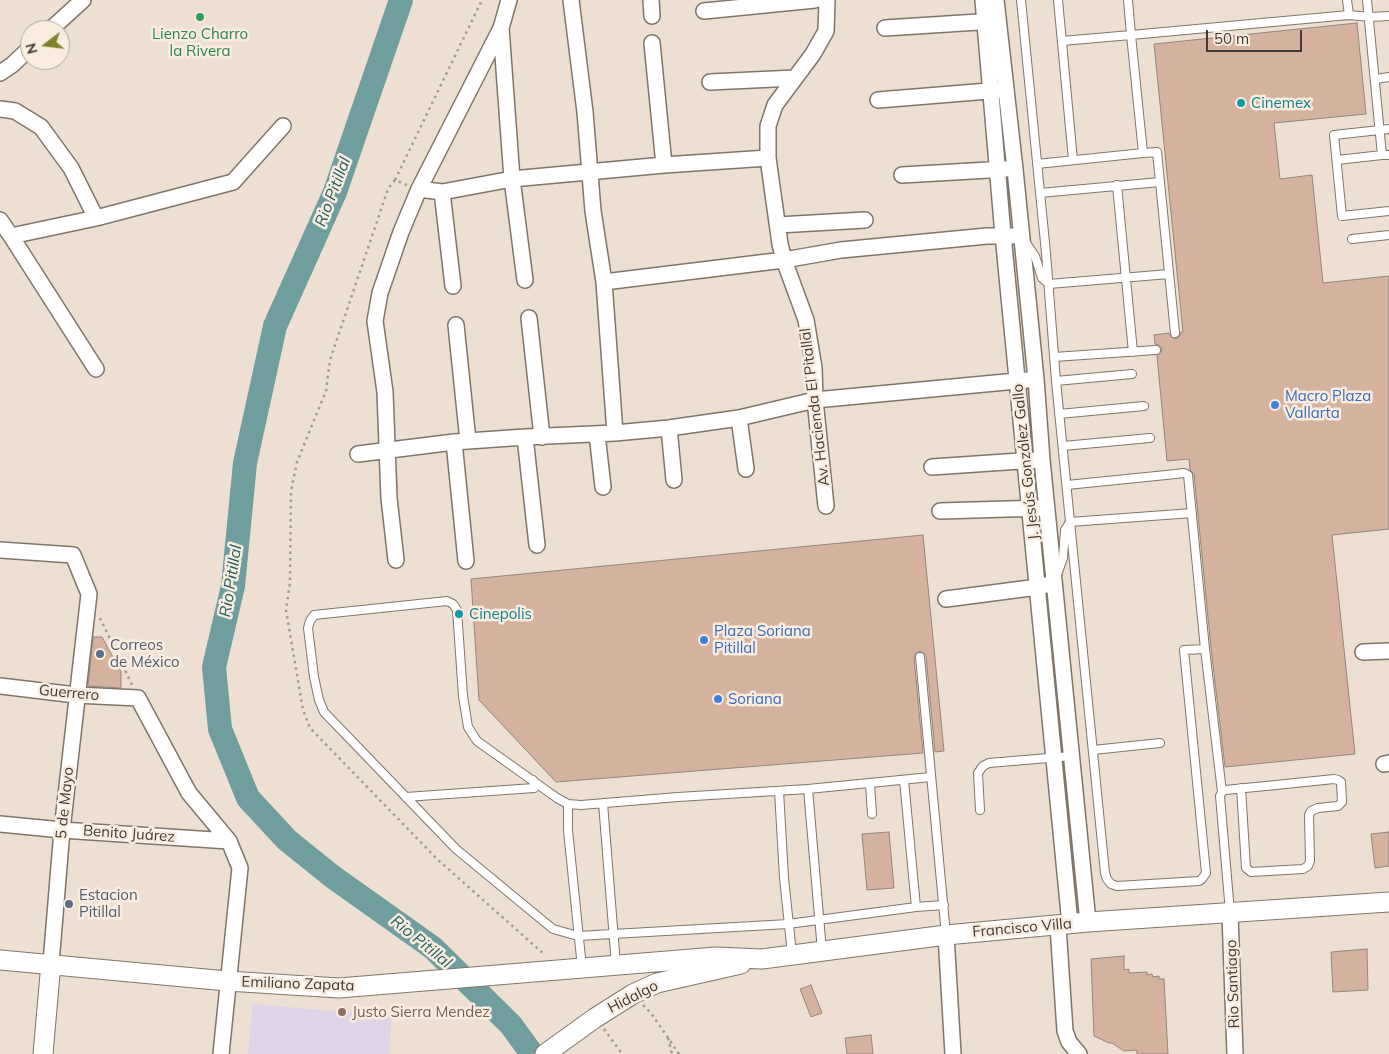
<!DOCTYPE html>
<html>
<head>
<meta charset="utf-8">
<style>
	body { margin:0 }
	#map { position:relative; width:1389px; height:1054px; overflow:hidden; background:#ede0d2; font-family:Mulish,sans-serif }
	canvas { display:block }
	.north { position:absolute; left:20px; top:20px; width:50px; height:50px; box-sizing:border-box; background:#faede0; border:1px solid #b0a69c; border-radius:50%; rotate:255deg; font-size:14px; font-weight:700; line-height:20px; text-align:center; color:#403b35 }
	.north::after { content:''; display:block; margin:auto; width:18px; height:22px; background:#80832d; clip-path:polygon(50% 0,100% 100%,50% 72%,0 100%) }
	.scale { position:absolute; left:1206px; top:30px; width:96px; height:22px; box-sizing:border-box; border:2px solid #403b35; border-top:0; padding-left:6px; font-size:15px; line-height:18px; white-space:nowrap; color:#403b35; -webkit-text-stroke:4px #faede0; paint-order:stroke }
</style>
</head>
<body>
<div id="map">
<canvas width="1389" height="1054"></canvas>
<div class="north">N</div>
<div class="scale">50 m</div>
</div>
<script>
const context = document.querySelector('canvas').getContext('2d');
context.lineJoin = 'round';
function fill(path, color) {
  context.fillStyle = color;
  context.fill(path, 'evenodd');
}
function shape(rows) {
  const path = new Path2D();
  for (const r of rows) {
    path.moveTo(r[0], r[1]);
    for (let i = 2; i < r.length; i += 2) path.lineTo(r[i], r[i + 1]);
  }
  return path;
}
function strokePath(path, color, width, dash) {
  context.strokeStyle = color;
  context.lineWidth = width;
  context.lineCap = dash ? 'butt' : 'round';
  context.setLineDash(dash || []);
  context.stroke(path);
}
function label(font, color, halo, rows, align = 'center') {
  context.font = font + ' Mulish,sans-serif';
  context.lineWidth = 5;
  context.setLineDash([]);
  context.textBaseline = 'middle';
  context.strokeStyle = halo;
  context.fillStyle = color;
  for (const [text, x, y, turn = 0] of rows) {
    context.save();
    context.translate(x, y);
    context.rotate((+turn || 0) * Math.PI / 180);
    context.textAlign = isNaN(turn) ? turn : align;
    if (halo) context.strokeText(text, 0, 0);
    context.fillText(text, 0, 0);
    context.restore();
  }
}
fill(shape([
	[253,1004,392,1016,389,1054,248,1054]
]), '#dfd3e7');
strokePath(shape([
	[401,0,335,192,275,326,245,463,233,586,214,667,220,729,248,798,287,840,333,877,433,948,511,1025,532,1054]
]), '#709e9e', 24);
const building = shape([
	[1357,23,1366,114,1274,123,1280,179,1312,175,1323,283,1389,276,1389,529,1332,535,1355,754,1225,767,1211,648,1194,474,1190,470,1189,459,1167,461,1157,356,1161,353,1162,349,1159,345,1155,344,1154,335,1169,333,1171,337,1175,339,1179,337,1181,332,1183,332,1154,44,1357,23],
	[923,535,944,751,935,752,926,656,924,653,920,651,916,653,914,658,923,753,556,782,479,700,471,579,923,535],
	[93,637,102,637,121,672,121,688,88,686,93,637],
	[889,832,894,888,867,890,862,834,889,832],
	[1389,832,1389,866,1375,868,1371,834,1389,832],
	[1367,949,1368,990,1333,992,1331,952,1367,949],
	[1124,956,1124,970,1129,969,1129,973,1147,972,1147,975,1152,974,1153,977,1159,976,1159,979,1164,979,1168,1054,1137,1054,1137,1050,1124,1051,1112,1043,1109,1043,1094,1036,1091,959,1124,956],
	[811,985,822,1013,811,1017,800,989,811,985],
	[871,1035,873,1054,847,1054,845,1038,871,1035]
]);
fill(building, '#d4b29d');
strokePath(building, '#94857c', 1);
const service = shape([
	[1021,0,1046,253,1056,381,1105,873,1107,879,1111,884,1117,886,1199,881,1202,879,1206,873,1184,650,1205,649,1188,475,1184,473,1166,475,1067,485],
	[1058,0,1073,160],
	[1347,0,1349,15],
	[1367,0,1382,155,1389,155],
	[1062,41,1131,35,1128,0],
	[1376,79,1389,77],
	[1389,129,1334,135,1342,216,1389,211],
	[1337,160,1382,155],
	[1037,164,1143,153],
	[1117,185,1133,352],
	[1040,193,1160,182],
	[1352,239,1389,235],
	[1024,240,1035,256,1042,278,1049,284,1169,274],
	[1175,333,1157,152,1143,153,1131,35,1349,15,1370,17,1389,16],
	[1054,357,1156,350],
	[1056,381,1132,374],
	[1059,414,1144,406],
	[1063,446,1150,438],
	[1057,575,1063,558,1065,530,1070,522,1192,513],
	[1205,649,1222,792],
	[920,657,946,935],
	[1093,750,1160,743],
	[904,780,916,907,788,924,578,936,553,929,456,849,324,712,319,700,314,677,308,628,310,621,314,615,447,601,453,604,457,610,463,696,468,727,477,741,557,798,568,804,581,805,678,797,808,789,931,777],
	[870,784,872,814],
	[808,789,822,951],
	[779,791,784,878,792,954],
	[406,797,534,788,533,780],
	[603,803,616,965],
	[568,804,568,830,582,968],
	[980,810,978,773,983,766,989,763,1072,756],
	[916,907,944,905],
	[1230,912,1220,796,1222,792,1225,790,1276,785,1334,779,1338,780,1341,782,1342,802,1338,806,1318,808,1311,811,1309,815,1310,861,1308,866,1303,869,1251,872,1246,868,1241,788]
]);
const minor = shape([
	[509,0,501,28,512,179,525,280],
	[571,0,585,112,593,211,604,282,615,433],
	[651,0,652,16],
	[983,0,1003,235,1070,924],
	[996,0,1015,169,1036,379,1042,460,1088,922],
	[704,11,815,0],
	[885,28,994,21],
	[50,30,83,0],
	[652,43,664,165],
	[0,73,12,65,30,48],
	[710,82,795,78],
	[878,100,1001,90],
	[0,109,15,111,41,127,71,168,96,218],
	[902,175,1006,169],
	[419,189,442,192,512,179,664,165,768,158],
	[442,192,453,286],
	[0,220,11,236,96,218,233,182,283,126],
	[778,225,865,220],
	[11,236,96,369],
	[604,282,784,260,841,250,987,236,1012,236],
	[529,318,542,437],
	[456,325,468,441],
	[739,418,746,469],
	[669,428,674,480],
	[597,434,603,487],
	[525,437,537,545],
	[454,442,466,561],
	[358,454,454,442,525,437,615,433,669,428,739,418,815,400,1027,380],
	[932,467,1035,460],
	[826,506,815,400,814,368,806,320,784,260,780,244,768,158,768,126,775,105,813,54,826,31,827,0],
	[940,511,1041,508],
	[0,550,73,555,89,594,62,830,51,963],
	[396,560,389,498,385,392,375,321,380,293,401,232,419,189,501,28],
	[946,599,1038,587,1046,585],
	[1363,652,1389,651],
	[0,686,76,695,138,698,189,793,229,841,240,868,221,1054],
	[1384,764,1389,763],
	[0,824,62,830,229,841],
	[1230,914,1235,1054],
	[1058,926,1065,1031,1069,1042,1079,1054],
	[946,935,953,1054]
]);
const tertiary = shape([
	[0,960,227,981,339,988,716,957,762,959,946,935,1088,922,1389,902],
	[43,1054,51,963],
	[545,1054,595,1018,633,994,657,983,741,964]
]);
strokePath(service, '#817569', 10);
strokePath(minor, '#817569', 18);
strokePath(tertiary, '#817569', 21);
strokePath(shape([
	[395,180,482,0],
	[407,185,395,180,388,189,330,360,326,391,297,462,291,491,290,582,286,610,303,710,310,728,437,859,545,955],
	[100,618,132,685],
	[643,1005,651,1013,679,1054],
	[604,1029,622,1054],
	[668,1038,672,1054]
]), '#a3998f', 2.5, [2.5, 4]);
strokePath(service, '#fff', 8);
strokePath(minor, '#fff', 15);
strokePath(tertiary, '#fff', 19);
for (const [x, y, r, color] of [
	[200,17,5,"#2e9e5b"],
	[1241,103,5,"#0f9aa8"],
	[1275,405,5,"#3f7fe0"],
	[459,614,5,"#0f9aa8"],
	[704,640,5,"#3f7fe0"],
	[100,654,5,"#5c6f8a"],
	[718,699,5,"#3f7fe0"],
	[69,904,5,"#5c6f8a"],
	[342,1012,5,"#8d6e63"]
]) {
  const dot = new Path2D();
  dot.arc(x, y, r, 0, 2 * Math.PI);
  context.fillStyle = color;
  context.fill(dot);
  strokePath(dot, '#faede0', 2);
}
label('15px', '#27864d', '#faede0', [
	["Lienzo Charro",200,34],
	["la Rivera",200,51]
]);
label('15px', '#0d838f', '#faede0', [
	["Cinemex",1251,103],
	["Cinepolis",469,614]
], 'left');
label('15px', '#366cbe', '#faede0', [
	["Macro Plaza",1285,396],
	["Vallarta",1285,413],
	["Plaza Soriana",714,631],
	["Pitillal",714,648],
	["Soriana",728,699]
], 'left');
label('15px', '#403b35', '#faede0', [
	["Av. Hacienda El Pitallal",815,407,-97],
	["J. Jesús González Gallo",1026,462,-96],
	["Guerrero",69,693,5],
	["5 de Mayo",65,803,-84],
	["Benito Juárez",129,834,4],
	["Francisco Villa",1022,928,-5],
	["Emiliano Zapata",298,984,2],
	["Rio Santiago",1233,984,-92],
	["Hidalgo",633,997,-27]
]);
label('15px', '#4e5e75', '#faede0', [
	["Correos",110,645],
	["de México",110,662],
	["Estacion",79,895],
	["Pitillal",79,912]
], 'left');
label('15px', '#785e54', '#faede0', [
	["Justo Sierra Mendez",352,1012]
], 'left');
label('italic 16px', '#206061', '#faede0', [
	["Rio Pitillal",333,192,-69],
	["Rio Pitillal",231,581,-81],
	["Rio Pitillal",421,942,39]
]);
</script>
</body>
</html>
